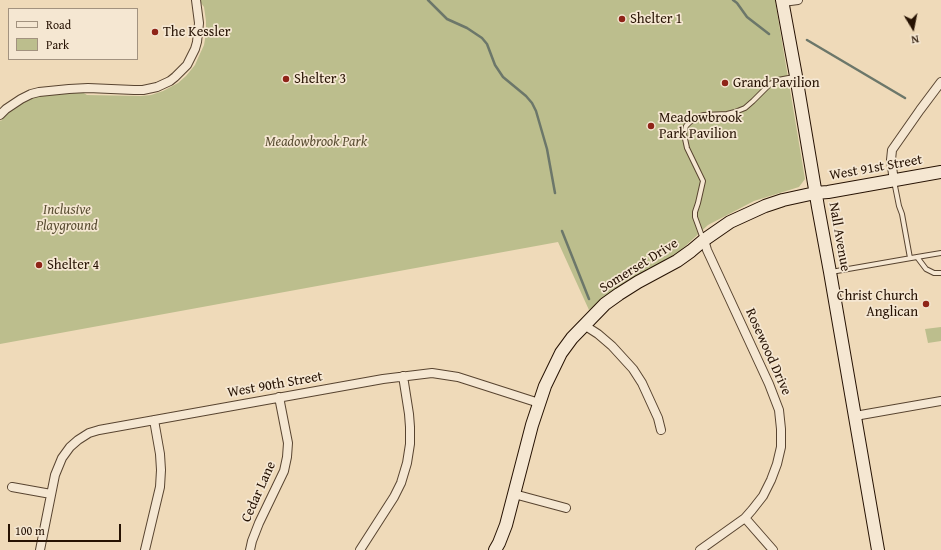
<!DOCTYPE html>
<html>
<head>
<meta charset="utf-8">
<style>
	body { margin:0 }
	#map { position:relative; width:941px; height:550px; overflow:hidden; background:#efdab9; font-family:"Gentium Book Plus",serif }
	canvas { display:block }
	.legend { position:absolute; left:8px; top:8px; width:130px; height:52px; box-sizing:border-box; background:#f5e7d2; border:1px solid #a2927f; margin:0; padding:5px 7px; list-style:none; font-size:12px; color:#261203 }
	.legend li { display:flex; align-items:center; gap:8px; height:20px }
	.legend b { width:20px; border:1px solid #a2927f }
	.north { position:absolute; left:893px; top:8px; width:40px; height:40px; -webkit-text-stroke:3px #f5e7d2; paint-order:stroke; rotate:170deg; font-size:11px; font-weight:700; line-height:16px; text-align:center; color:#261203 }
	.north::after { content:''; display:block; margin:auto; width:14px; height:18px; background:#261203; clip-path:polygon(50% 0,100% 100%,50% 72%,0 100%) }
	.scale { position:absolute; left:8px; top:524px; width:113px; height:18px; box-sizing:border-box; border:2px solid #261203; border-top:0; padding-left:5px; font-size:12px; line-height:14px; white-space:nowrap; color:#261203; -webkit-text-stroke:3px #f5e7d2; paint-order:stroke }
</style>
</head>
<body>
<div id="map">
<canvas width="941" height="550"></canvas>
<ul class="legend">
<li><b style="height:5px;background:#f5e7d2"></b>Road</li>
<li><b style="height:11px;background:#bcbe8d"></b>Park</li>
</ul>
<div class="north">N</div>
<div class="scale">100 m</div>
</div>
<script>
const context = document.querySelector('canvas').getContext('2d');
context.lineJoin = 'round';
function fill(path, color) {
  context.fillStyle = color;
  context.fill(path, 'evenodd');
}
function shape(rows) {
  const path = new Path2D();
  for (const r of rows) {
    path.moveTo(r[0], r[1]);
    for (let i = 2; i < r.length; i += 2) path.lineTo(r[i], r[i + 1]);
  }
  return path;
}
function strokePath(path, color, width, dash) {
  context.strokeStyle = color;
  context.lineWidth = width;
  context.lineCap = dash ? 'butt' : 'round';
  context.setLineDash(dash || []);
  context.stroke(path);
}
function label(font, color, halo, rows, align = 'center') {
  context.font = font + ' "Gentium Book Plus",serif';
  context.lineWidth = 3.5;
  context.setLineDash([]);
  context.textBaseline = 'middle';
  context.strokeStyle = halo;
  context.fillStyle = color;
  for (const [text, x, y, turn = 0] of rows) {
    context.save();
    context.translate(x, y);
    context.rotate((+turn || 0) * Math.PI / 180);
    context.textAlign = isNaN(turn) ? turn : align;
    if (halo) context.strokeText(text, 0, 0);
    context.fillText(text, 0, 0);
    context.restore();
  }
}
fill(shape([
	[200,0,775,0,805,179,799,187,754,201,708,225,680,251,655,266,625,282,589,310,558,242,0,344,0,120,1,121,6,114,11,109,28,99,39,96,82,92,87,95,141,96,151,95,163,91,178,83,186,76,195,65,198,58,204,45,206,33,206,21,204,7,201,3],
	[941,327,941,341,928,343,925,329]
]), '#bcbe8d');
strokePath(shape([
	[428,0,447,19,467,28,482,38,487,44,495,65,503,77,526,96,532,103,536,111,547,149,555,193],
	[733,0,737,3,747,17,769,34],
	[807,40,905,98],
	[562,231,589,299]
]), '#6c776a', 2.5);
const lane = shape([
	[894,181,899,206,902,214,910,258],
	[703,239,695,217,695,212,698,203,703,181,687,148,684,134,686,126,690,122,697,117,704,115,727,114,735,112,745,108,753,101,770,84,778,80,794,77],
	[917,257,941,253],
	[831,272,917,257,926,269,934,273,941,273]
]);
const street = shape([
	[783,2,798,0],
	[0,115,6,109,21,99,31,94,39,92,69,89,88,88,134,90,143,90,157,87,170,81,175,77,187,65,195,49,197,42,199,23,196,0],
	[894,181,891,160,892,150,920,110,941,82],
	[584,325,598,334,612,346,633,369,642,383,658,418,661,430],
	[855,416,941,401],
	[12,487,51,494],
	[514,494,566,508],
	[745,518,773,550],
	[40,550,55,475,62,458,70,447,78,440,89,433,99,430,383,379,432,373,458,377,539,403],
	[145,550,160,487,161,470,160,454,154,420],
	[250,550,252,541,259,523,284,471,287,457,288,443,279,397],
	[360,550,394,497,401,483,407,463,410,444,410,427,409,414,403,376],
	[700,550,745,518,752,510,763,496,771,480,777,464,781,447,781,429,779,410,769,384,707,250,704,240]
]);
const secondary = shape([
	[782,0,796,76,818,207,830,272,878,550],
	[495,550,499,543,506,525,532,425,545,386,561,353,572,338,605,304,619,294,638,282,677,261,691,251,704,240,730,222,765,206,783,200,815,193,828,192,941,172]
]);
strokePath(lane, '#584430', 6);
strokePath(street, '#584430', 10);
strokePath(secondary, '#261203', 14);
strokePath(lane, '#f5e7d2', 4);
strokePath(street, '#f5e7d2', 8);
strokePath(secondary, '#f5e7d2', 12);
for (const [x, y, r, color] of [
	[622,19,4,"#8f2418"],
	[155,32,4,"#8f2418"],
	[286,79,4,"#8f2418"],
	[725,83,4,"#8f2418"],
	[651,126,4,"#8f2418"],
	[39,265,4,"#8f2418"],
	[926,304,4,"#8f2418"]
]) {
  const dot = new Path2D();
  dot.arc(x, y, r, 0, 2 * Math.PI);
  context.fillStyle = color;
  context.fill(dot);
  strokePath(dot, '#f5e7d2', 1.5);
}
label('14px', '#261203', '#f5e7d2', [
	["Shelter 1",630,19],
	["The Kessler",163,32],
	["Shelter 3",294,79],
	["Grand Pavilion",733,83],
	["Meadowbrook",659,118],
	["Park Pavilion",659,134],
	["Shelter 4",47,265],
	["Christ Church",918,296,"right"],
	["Anglican",918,312,"right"]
], 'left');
label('italic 14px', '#5a4e33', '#f5e7d2', [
	["Meadowbrook Park",316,142],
	["Inclusive",67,210],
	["Playground",67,226]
]);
label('14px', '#261203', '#f5e7d2', [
	["West 91st Street",876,168,-10],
	["Nall Avenue",839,237,80],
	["Somerset Drive",639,266,-32],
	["Rosewood Drive",768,352,66],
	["West 90th Street",275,385,-10],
	["Cedar Lane",259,492,-66]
]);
</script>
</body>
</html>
